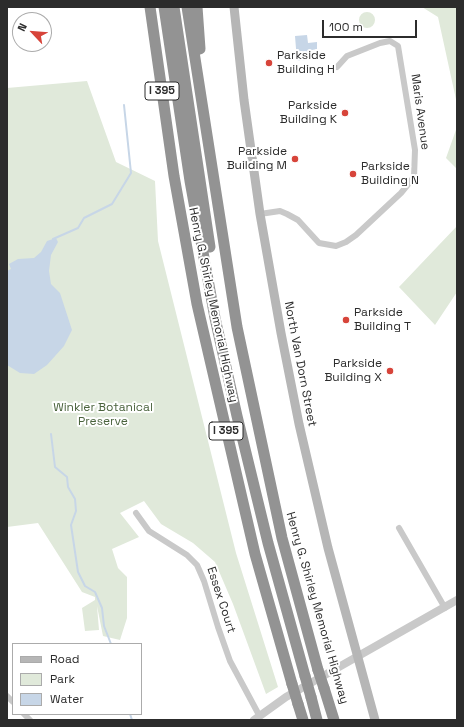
<!DOCTYPE html>
<html>
<head>
<meta charset="utf-8">
<style>
	body { margin:0 }
	#map { position:relative; width:464px; height:727px; overflow:hidden; background:#fff; font-family:"Space Grotesk",sans-serif }
	canvas { display:block }
	.frame { position:absolute; inset:0; border:8px solid #2c2c2c; pointer-events:none }
	.legend { position:absolute; left:12px; top:643px; width:130px; height:72px; box-sizing:border-box; background:#fff; border:1px solid #ababab; margin:0; padding:5px 7px; list-style:none; font-size:12px; color:#2c2c2c }
	.legend li { display:flex; align-items:center; gap:8px; height:20px }
	.legend b { width:20px; border:1px solid #ababab }
	.north { position:absolute; left:12px; top:12px; width:40px; height:40px; box-sizing:border-box; background:#fff; border:1px solid #ababab; border-radius:50%; rotate:296deg; font-size:11px; font-weight:700; line-height:16px; text-align:center; color:#2c2c2c }
	.north::after { content:''; display:block; margin:auto; width:14px; height:18px; background:#d7443a; clip-path:polygon(50% 0,100% 100%,50% 72%,0 100%) }
	.scale { position:absolute; left:322px; top:20px; width:95px; height:18px; box-sizing:border-box; border:2px solid #2c2c2c; border-top:0; padding-left:5px; font-size:12px; line-height:14px; white-space:nowrap; color:#2c2c2c; -webkit-text-stroke:3px #fff; paint-order:stroke }
</style>
</head>
<body>
<div id="map">
<canvas width="464" height="727"></canvas>
<div class="frame"></div>
<ul class="legend">
<li><b style="height:5px;background:#b6b6b6"></b>Road</li>
<li><b style="height:11px;background:#e0e9da"></b>Park</li>
<li><b style="height:11px;background:#c7d6e7"></b>Water</li>
</ul>
<div class="north">N</div>
<div class="scale">100 m</div>
</div>
<script>
const context = document.querySelector('canvas').getContext('2d');
context.lineJoin = 'round';
function fill(path, color) {
  context.fillStyle = color;
  context.fill(path, 'evenodd');
}
function shape(rows) {
  const path = new Path2D();
  for (const r of rows) {
    if (r.length === 3) {
      path.moveTo(r[0] + r[2], r[1]);
      path.arc(r[0], r[1], r[2], 0, 2 * Math.PI);
      continue;
    }
    path.moveTo(r[0], r[1]);
    for (let i = 2; i < r.length; i += 2) path.lineTo(r[i], r[i + 1]);
  }
  return path;
}
function strokePath(path, color, width, dash) {
  context.strokeStyle = color;
  context.lineWidth = width;
  context.lineCap = dash ? 'butt' : 'round';
  context.setLineDash(dash || []);
  context.stroke(path);
}
function label(font, color, halo, rows, align = 'center') {
  context.font = font + ' "Space Grotesk",sans-serif';
  context.lineWidth = 4;
  context.setLineDash([]);
  context.textBaseline = 'middle';
  context.strokeStyle = halo;
  context.fillStyle = color;
  for (const [text, x, y, turn = 0] of rows) {
    context.save();
    context.translate(x, y);
    context.rotate((+turn || 0) * Math.PI / 180);
    context.textAlign = isNaN(turn) ? turn : align;
    if (halo) context.strokeText(text, 0, 0);
    context.fillText(text, 0, 0);
    context.restore();
  }
}
fill(shape([
	[422,7,457,7,457,104,438,17],
	[367,20,8],
	[87,81,116,162,155,181,158,241,236,553,278,687,266,694,233,604,215,562,193,543,161,524,144,501,120,513,139,537,112,549,118,568,127,577,127,618,120,640,103,636,97,606,99,630,85,631,82,608,95,600,95,597,82,592,38,523,7,527,7,88],
	[457,127,457,169,446,158],
	[457,226,457,292,435,325,399,287]
]), '#e0e9da');
fill(shape([
	[307,35,308,43,317,42,317,49,307,51,308,60,297,61,295,36],
	[56,238,58,242,51,255,49,271,51,284,60,293,72,330,64,346,47,365,34,374,20,373,7,365,7,271,11,269,9,264,18,259,34,258,41,252,47,241]
]), '#c7d6e7');
strokePath(shape([
	[53,239,78,228,84,218,112,204,131,173,124,105],
	[51,434,55,467,67,477,68,487,75,499,76,511,71,525,78,572,85,586,95,592,102,608,104,626,111,644],
	[130,714,132,720]
]), '#c7d6e7', 2);
strokePath(shape([
	[260,214,280,211,287,214,298,220,319,243,336,246,346,242,356,235,401,193,414,177,415,150,398,46,390,41,380,43,347,56,337,67],
	[136,513,149,531,187,555,197,565,204,581,218,627,230,661,259,715],
	[399,528,445,608],
	[7,696,13,702],
	[24,714,30,720]
]), '#c9c9c9', 6);
strokePath(shape([
	[254,720,286,697,457,600]
]), '#c9c9c9', 8);
strokePath(shape([
	[234,7,244,100,260,214,281,333,299,424,328,548,375,720]
]), '#b6b6b6', 9);
strokePath(shape([
	[150,7,174,176,197,304,255,554,292,684],
	[164,7,190,181,215,318,237,416,268,543,305,676],
	[174,7,210,247],
	[187,7,237,327,282,538,318,670],
	[197,7,200,49],
	[324,688,334,720],
	[311,697,317,720],
	[298,704,303,720]
]), '#939393', 11);
strokePath(shape([
	[318,670,324,688],
	[305,676,311,697],
	[292,684,298,704]
]), '#939393', 11);
for (const [x, y, r, color] of [
	[269,63,4,"#d7443a"],
	[345,113,4,"#d7443a"],
	[295,159,4,"#d7443a"],
	[353,174,4,"#d7443a"],
	[346,320,4,"#d7443a"],
	[390,371,4,"#d7443a"]
]) {
  const dot = new Path2D();
  dot.arc(x, y, r, 0, 2 * Math.PI);
  context.fillStyle = color;
  context.fill(dot);
  strokePath(dot, '#fff', 1.5);
}
for (const [x, y, w] of [
	[162,91,34],
	[226,431,34]
]) {
  const box = new Path2D();
  box.roundRect(x - w / 2, y - 9, w, 18, 3);
  context.fillStyle = '#fff';
  context.fill(box);
  strokePath(box, '#2c2c2c', 1);
}
label('bold 11px', '#2c2c2c', null, [
	["I 395",162,91],
	["I 395",226,431]
]);
label('12px', '#2c2c2c', '#fff', [
	["Parkside",277,56],
	["Building H",277,70],
	["Parkside",337,106,"right"],
	["Building K",337,120,"right"],
	["Parkside",287,152,"right"],
	["Building M",287,166,"right"],
	["Parkside",361,167],
	["Building N",361,181],
	["Parkside",354,313],
	["Building T",354,327],
	["Parkside",382,364,"right"],
	["Building X",382,378,"right"]
], 'left');
label('12px', '#2c2c2c', '#fff', [
	["Maris Avenue",420,112,82],
	["Henry G. Shirley Memorial Highway",213,305,78],
	["North Van Dorn Street",300,364,79],
	["Essex Court",221,600,72],
	["Henry G. Shirley Memorial Highway",317,608,74]
]);
label('12px', '#4a633d', '#fff', [
	["Winkler Botanical",103,408],
	["Preserve",103,422]
]);
</script>
</body>
</html>
